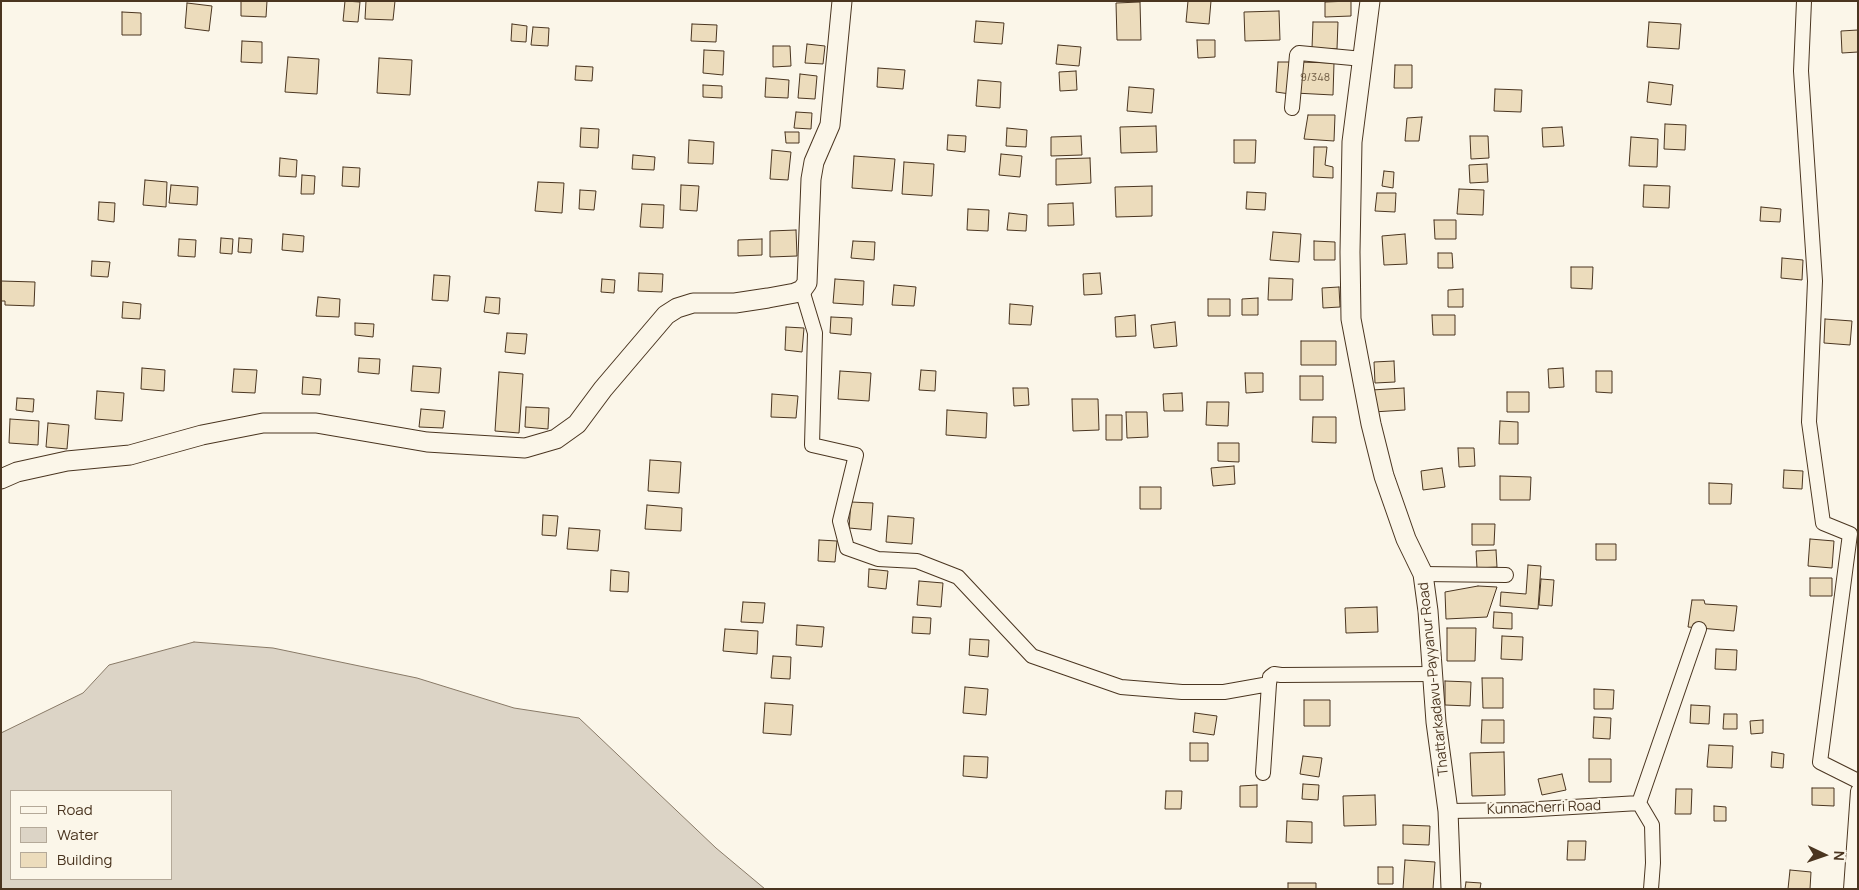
<!DOCTYPE html>
<html>
<head>
<meta charset="utf-8">
<style>
	body { margin:0 }
	#map { position:relative; width:1859px; height:890px; overflow:hidden; background:#fbf6e9; font-family:Manrope,sans-serif }
	canvas { display:block }
	.frame { position:absolute; inset:0; border:2px solid #4a3520; pointer-events:none }
	.legend { position:absolute; left:10px; top:790px; width:162px; height:90px; box-sizing:border-box; background:#fbf6e9; border:1px solid #b4a999; margin:0; padding:6px 9px; list-style:none; font-size:15px; color:#4a3520 }
	.legend li { display:flex; align-items:center; gap:10px; height:25px }
	.legend b { width:25px; border:1px solid #b4a999 }
	.north { position:absolute; left:1799px; top:830px; width:50px; height:50px; -webkit-text-stroke:4px #fbf6e9; paint-order:stroke; rotate:93deg; font-size:14px; font-weight:700; line-height:20px; text-align:center; color:#4a3520 }
	.north::after { content:''; display:block; margin:auto; width:18px; height:22px; background:#4a3520; clip-path:polygon(50% 0,100% 100%,50% 72%,0 100%) }
</style>
</head>
<body>
<div id="map">
<canvas width="1859" height="890"></canvas>
<div class="frame"></div>
<ul class="legend">
<li><b style="height:6px;background:#fbf6e9"></b>Road</li>
<li><b style="height:14px;background:#dcd4c6"></b>Water</li>
<li><b style="height:14px;background:#ecdcbc"></b>Building</li>
</ul>
<div class="north">N</div>
</div>
<script>
const context = document.querySelector('canvas').getContext('2d');
context.lineJoin = 'round';
function fill(path, color) {
  context.fillStyle = color;
  context.fill(path, 'evenodd');
}
function shape(rows) {
  const path = new Path2D();
  for (const r of rows) {
    path.moveTo(r[0], r[1]);
    for (let i = 2; i < r.length; i += 2) path.lineTo(r[i], r[i + 1]);
  }
  return path;
}
function strokePath(path, color, width, dash) {
  context.strokeStyle = color;
  context.lineWidth = width;
  context.lineCap = dash ? 'butt' : 'round';
  context.setLineDash(dash || []);
  context.stroke(path);
}
function label(font, color, halo, rows, align = 'center') {
  context.font = font + ' Manrope,sans-serif';
  context.lineWidth = 4;
  context.setLineDash([]);
  context.textBaseline = 'middle';
  context.strokeStyle = halo;
  context.fillStyle = color;
  for (const [text, x, y, turn = 0] of rows) {
    context.save();
    context.translate(x, y);
    context.rotate((+turn || 0) * Math.PI / 180);
    context.textAlign = isNaN(turn) ? turn : align;
    if (halo) context.strokeText(text, 0, 0);
    context.fillText(text, 0, 0);
    context.restore();
  }
}
const water = shape([
	[194,642,273,648,417,678,514,708,579,718,716,848,765,889,1,889,1,733,83,693,109,665,194,642],
	[11,791,171,791,171,879,11,879,11,791]
]);
fill(water, '#dcd4c6');
strokePath(water, '#887966', 1);
const building = shape([
	[241,1,267,1,266,17,241,16,241,1],
	[345,1,360,2,358,22,343,21,345,1],
	[366,1,395,1,393,20,365,19,366,1],
	[1188,1,1211,1,1209,24,1186,22,1188,1],
	[1351,1,1351,16,1325,17,1325,2,1351,1],
	[1140,2,1141,40,1117,40,1116,3,1140,2],
	[187,3,212,6,209,31,185,28,187,3],
	[1279,11,1280,40,1245,41,1244,12,1279,11],
	[122,12,141,13,141,35,122,35,122,12],
	[976,21,1004,23,1002,44,974,42,976,21],
	[1313,22,1338,22,1337,49,1312,48,1313,22],
	[1649,22,1681,24,1679,49,1647,47,1649,22],
	[512,24,527,26,526,42,511,41,512,24],
	[692,24,717,25,716,42,691,41,692,24],
	[533,27,549,28,548,46,531,45,533,27],
	[1858,30,1858,52,1842,53,1841,31,1858,30],
	[1197,40,1215,40,1215,57,1198,58,1197,40],
	[242,41,262,42,262,63,241,62,242,41],
	[807,44,825,46,823,64,805,63,807,44],
	[1058,45,1081,47,1079,66,1056,64,1058,45],
	[773,46,790,46,791,66,773,67,773,46],
	[704,50,724,51,723,75,703,73,704,50],
	[288,57,319,59,317,94,285,92,288,57],
	[379,58,412,60,410,95,377,93,379,58],
	[1278,62,1293,62,1290,94,1276,92,1278,62],
	[1298,62,1334,63,1333,95,1295,93,1298,62],
	[1395,65,1412,65,1412,88,1394,88,1395,65],
	[576,66,593,67,592,81,575,80,576,66],
	[878,68,905,70,903,89,877,87,878,68],
	[1076,71,1077,90,1060,91,1059,72,1076,71],
	[800,74,817,76,815,99,798,98,800,74],
	[766,78,789,80,788,98,765,97,766,78],
	[978,80,1001,82,1000,108,976,106,978,80],
	[1649,82,1673,85,1671,105,1647,102,1649,82],
	[703,85,722,86,722,98,703,97,703,85],
	[1129,87,1154,89,1152,113,1127,111,1129,87],
	[1495,89,1522,90,1521,112,1494,111,1495,89],
	[796,112,812,113,811,129,794,128,796,112],
	[1308,115,1335,115,1334,141,1304,139,1308,115],
	[1422,117,1419,141,1405,141,1407,118,1422,117],
	[1665,124,1686,125,1685,150,1664,149,1665,124],
	[1156,126,1157,152,1121,153,1120,127,1156,126],
	[1562,127,1564,146,1543,147,1542,128,1562,127],
	[581,128,599,129,598,148,580,147,581,128],
	[1007,128,1027,130,1026,147,1006,146,1007,128],
	[785,132,799,132,799,143,786,143,785,132],
	[948,135,966,136,965,152,947,150,948,135],
	[1081,136,1082,155,1051,156,1051,137,1081,136],
	[1470,136,1488,136,1489,158,1471,159,1470,136],
	[1631,137,1658,139,1657,167,1629,166,1631,137],
	[689,140,714,142,713,164,688,163,689,140],
	[1234,140,1256,140,1255,163,1234,163,1234,140],
	[1314,147,1327,147,1325,165,1333,167,1333,178,1313,177,1314,147],
	[772,150,791,152,788,180,770,179,772,150],
	[1001,154,1022,156,1020,177,999,175,1001,154],
	[633,155,655,157,654,170,632,169,633,155],
	[854,156,895,159,892,191,852,188,854,156],
	[280,158,297,160,296,177,279,176,280,158],
	[1090,158,1091,183,1056,185,1056,159,1090,158],
	[904,162,934,164,932,196,902,194,904,162],
	[1487,164,1488,182,1470,183,1469,165,1487,164],
	[343,167,360,168,359,187,342,186,343,167],
	[1384,171,1394,172,1393,188,1382,186,1384,171],
	[302,175,315,176,314,194,301,194,302,175],
	[145,180,167,182,166,207,143,205,145,180],
	[538,182,564,183,562,213,535,211,538,182],
	[171,185,198,187,197,205,169,203,171,185],
	[681,185,699,186,697,211,680,210,681,185],
	[1644,185,1670,186,1669,208,1643,207,1644,185],
	[1152,186,1152,216,1116,217,1115,187,1152,186],
	[1459,189,1484,190,1483,215,1457,214,1459,189],
	[580,190,596,191,594,210,579,209,580,190],
	[1247,192,1266,193,1265,210,1246,209,1247,192],
	[1377,193,1396,193,1395,212,1375,211,1377,193],
	[99,202,115,203,114,222,98,220,99,202],
	[1073,203,1074,225,1048,226,1048,204,1073,203],
	[642,204,664,205,663,228,640,227,642,204],
	[1761,207,1781,209,1780,222,1760,221,1761,207],
	[968,209,989,210,988,231,967,230,968,209],
	[1009,213,1027,215,1026,231,1007,230,1009,213],
	[1434,220,1456,220,1456,239,1435,239,1434,220],
	[796,230,797,256,770,257,770,231,796,230],
	[1273,232,1301,234,1299,262,1270,260,1273,232],
	[283,234,304,236,303,252,282,250,283,234],
	[1405,234,1407,264,1384,265,1382,236,1405,234],
	[221,238,233,239,232,254,220,253,221,238],
	[239,238,252,239,251,253,238,252,239,238],
	[179,239,196,240,195,257,178,256,179,239],
	[762,239,762,255,738,256,738,240,762,239],
	[853,241,875,242,874,260,851,258,853,241],
	[1314,241,1335,242,1335,260,1314,260,1314,241],
	[1438,253,1452,253,1453,268,1438,268,1438,253],
	[1782,258,1803,260,1802,280,1781,278,1782,258],
	[92,261,110,262,108,277,91,276,92,261],
	[1571,267,1593,267,1592,289,1571,288,1571,267],
	[639,273,663,274,662,292,638,291,639,273],
	[1100,273,1102,294,1084,295,1083,274,1100,273],
	[434,275,450,276,448,301,432,300,434,275],
	[1269,278,1293,279,1292,300,1268,300,1269,278],
	[602,279,615,280,614,293,601,292,602,279],
	[835,279,864,281,863,305,833,303,835,279],
	[1,281,35,282,34,306,5,305,5,301,1,301,1,281],
	[894,285,916,287,914,306,892,305,894,285],
	[1339,287,1340,307,1323,308,1322,288,1339,287],
	[1463,289,1463,307,1448,307,1448,290,1463,289],
	[318,297,340,299,339,317,316,316,318,297],
	[486,297,500,298,499,314,484,312,486,297],
	[1258,298,1258,315,1242,315,1242,299,1258,298],
	[1208,299,1230,299,1230,316,1208,316,1208,299],
	[123,302,141,304,140,319,122,318,123,302],
	[1010,304,1033,306,1031,325,1009,324,1010,304],
	[1135,315,1136,336,1116,337,1115,317,1135,315],
	[1432,315,1455,315,1455,335,1433,335,1432,315],
	[831,317,852,318,851,335,830,333,831,317],
	[1825,319,1852,321,1850,345,1824,343,1825,319],
	[1175,322,1177,346,1154,348,1151,325,1175,322],
	[355,323,374,324,373,337,355,335,355,323],
	[786,327,804,328,802,352,785,350,786,327],
	[507,333,527,334,525,354,505,352,507,333],
	[1301,341,1336,341,1336,365,1301,365,1301,341],
	[359,358,380,359,379,374,358,372,359,358],
	[1394,361,1395,382,1375,383,1374,362,1394,361],
	[413,366,441,368,439,393,411,391,413,366],
	[142,368,165,370,164,391,141,389,142,368],
	[1563,368,1564,387,1549,388,1548,369,1563,368],
	[234,369,257,370,255,393,232,392,234,369],
	[921,370,936,371,935,391,919,390,921,370],
	[840,371,871,373,869,401,838,399,840,371],
	[1596,371,1612,371,1612,393,1596,392,1596,371],
	[499,372,523,374,519,433,495,431,499,372],
	[1245,373,1263,373,1263,392,1246,393,1245,373],
	[1300,376,1323,376,1323,400,1300,400,1300,376],
	[303,377,321,379,320,395,302,394,303,377],
	[1013,388,1028,388,1029,405,1014,406,1013,388],
	[1404,388,1405,410,1373,412,1372,390,1404,388],
	[97,391,124,393,122,421,95,419,97,391],
	[1507,392,1529,392,1529,412,1507,412,1507,392],
	[1182,393,1183,411,1164,411,1163,394,1182,393],
	[772,394,798,396,796,418,771,417,772,394],
	[17,398,34,399,33,412,16,410,17,398],
	[1072,399,1098,399,1099,430,1073,431,1072,399],
	[1207,402,1229,402,1228,426,1206,425,1207,402],
	[526,407,549,408,548,429,525,427,526,407],
	[421,409,445,411,443,428,419,427,421,409],
	[947,410,987,413,986,438,946,435,947,410],
	[1126,412,1147,412,1148,437,1127,438,1126,412],
	[1106,415,1122,415,1122,440,1106,440,1106,415],
	[1313,417,1336,417,1336,443,1312,442,1313,417],
	[10,419,39,421,38,445,9,443,10,419],
	[1500,421,1518,422,1518,444,1499,444,1500,421],
	[48,423,69,425,67,449,46,447,48,423],
	[1218,443,1239,443,1239,462,1218,461,1218,443],
	[1458,448,1474,448,1475,466,1459,467,1458,448],
	[650,460,681,462,679,493,648,491,650,460],
	[1234,466,1235,484,1213,486,1211,468,1234,466],
	[1442,468,1445,487,1423,490,1421,471,1442,468],
	[1784,470,1803,471,1802,489,1783,488,1784,470],
	[1500,476,1531,477,1530,500,1500,500,1500,476],
	[1709,483,1732,484,1731,504,1709,504,1709,483],
	[1140,487,1161,487,1161,509,1140,509,1140,487],
	[851,502,873,503,871,530,849,528,851,502],
	[647,505,682,508,681,531,645,529,647,505],
	[543,515,558,516,556,536,542,535,543,515],
	[888,516,914,518,912,544,886,542,888,516],
	[1472,524,1495,524,1494,545,1472,545,1472,524],
	[569,528,600,530,598,551,567,549,569,528],
	[1810,539,1834,541,1832,568,1808,566,1810,539],
	[819,540,837,541,835,562,818,561,819,540],
	[1596,544,1616,544,1616,560,1596,560,1596,544],
	[1496,550,1497,567,1477,568,1476,551,1496,550],
	[1528,565,1541,566,1538,609,1500,606,1501,592,1526,594,1528,565],
	[869,569,888,571,886,589,868,587,869,569],
	[611,570,629,572,628,592,610,591,611,570],
	[1810,578,1832,578,1832,596,1810,596,1810,578],
	[1541,579,1554,580,1552,606,1539,605,1541,579],
	[919,581,943,583,941,607,917,605,919,581],
	[1478,586,1497,587,1487,617,1446,619,1445,592,1478,586],
	[1692,600,1704,600,1705,604,1737,606,1734,631,1688,627,1692,600],
	[743,602,765,603,763,623,741,622,743,602],
	[1377,607,1378,632,1346,633,1345,608,1377,607],
	[1494,612,1512,613,1512,629,1493,628,1494,612],
	[913,617,931,618,930,634,912,633,913,617],
	[797,625,824,627,822,647,796,645,797,625],
	[1447,628,1476,628,1475,661,1447,661,1447,628],
	[725,629,758,631,757,654,723,651,725,629],
	[1502,636,1523,637,1522,660,1501,659,1502,636],
	[970,639,989,640,988,657,969,655,970,639],
	[1716,649,1737,650,1736,670,1715,669,1716,649],
	[773,656,791,657,790,679,771,678,773,656],
	[1482,678,1503,678,1503,708,1483,708,1482,678],
	[1445,681,1471,682,1470,706,1445,705,1445,681],
	[965,687,988,689,986,715,963,713,965,687],
	[1594,689,1614,690,1613,709,1594,709,1594,689],
	[1304,700,1330,700,1330,726,1304,726,1304,700],
	[765,703,793,705,791,735,763,733,765,703],
	[1691,705,1710,706,1709,724,1690,723,1691,705],
	[1195,713,1217,716,1214,735,1193,732,1195,713],
	[1724,714,1737,714,1737,729,1723,729,1724,714],
	[1594,717,1611,718,1610,739,1593,738,1594,717],
	[1482,720,1504,720,1504,743,1481,743,1482,720],
	[1763,720,1763,733,1751,734,1750,721,1763,720],
	[1190,743,1208,743,1208,761,1190,761,1190,743],
	[1709,745,1733,746,1732,768,1707,767,1709,745],
	[1504,752,1505,795,1472,796,1470,753,1504,752],
	[1772,752,1784,754,1783,768,1771,767,1772,752],
	[964,756,988,757,987,778,963,776,964,756],
	[1303,756,1322,758,1319,777,1300,774,1303,756],
	[1589,759,1611,759,1611,782,1589,782,1589,759],
	[1562,774,1566,790,1542,795,1538,779,1562,774],
	[1303,784,1319,785,1318,800,1302,799,1303,784],
	[1257,785,1257,807,1240,807,1240,786,1257,785],
	[1812,788,1834,788,1834,806,1812,805,1812,788],
	[1676,789,1692,789,1691,814,1675,814,1676,789],
	[1166,791,1182,791,1181,809,1165,809,1166,791],
	[1375,795,1376,825,1344,826,1343,796,1375,795],
	[1714,806,1726,807,1726,821,1714,821,1714,806],
	[1287,821,1312,822,1312,843,1286,842,1287,821],
	[1403,825,1430,826,1429,845,1403,844,1403,825],
	[1568,841,1586,841,1585,860,1567,860,1568,841],
	[1405,860,1435,862,1433,889,1403,889,1405,860],
	[1378,867,1393,867,1393,884,1378,884,1378,867],
	[1790,870,1811,872,1810,889,1788,889,1790,870],
	[1466,882,1481,883,1480,889,1465,889,1466,882],
	[1288,883,1316,883,1316,889,1288,889,1288,883]
]);
fill(building, '#ecdcbc');
strokePath(building, '#4a3520', 1);
const street = shape([
	[1804,1,1801,71,1815,281,1809,422,1823,523,1850,534,1820,762,1858,781],
	[1292,108,1297,55,1299,53,1363,59],
	[802,290,815,333,812,445,856,455,840,521,847,548,878,559,917,561,958,577,1032,656,1121,687,1182,692,1224,692,1269,684],
	[1423,574,1506,575],
	[1263,773,1269,684,1270,677,1274,674,1281,675,1433,674],
	[1639,803,1699,629],
	[1639,803,1652,825,1653,863,1651,889],
	[1448,811,1522,810,1639,803],
	[1851,889,1858,791]
]);
const secondary = shape([
	[1370,1,1352,142,1350,252,1351,319,1371,424,1384,476,1406,539,1423,574,1428,611,1436,722,1448,811,1451,889],
	[1,479,17,472,67,461,130,455,202,435,263,423,316,423,427,442,525,448,556,439,577,424,603,389,666,315,677,308,693,303,735,303,768,298,795,293,802,290,807,283,811,179,814,162,830,125,842,1]
]);
strokePath(street, '#4a3520', 16);
strokePath(secondary, '#4a3520', 21);
strokePath(street, '#fbf6e9', 14);
strokePath(secondary, '#fbf6e9', 19);
label('11px', '#725f47', null, [
	["9/348",1315,78]
]);
label('14px', '#4a3520', '#fbf6e9', [
	["Thattarkadavu-Payyanur Road",1434,679,-96],
	["Kunnacherri Road",1544,808,-2]
]);
</script>
</body>
</html>
